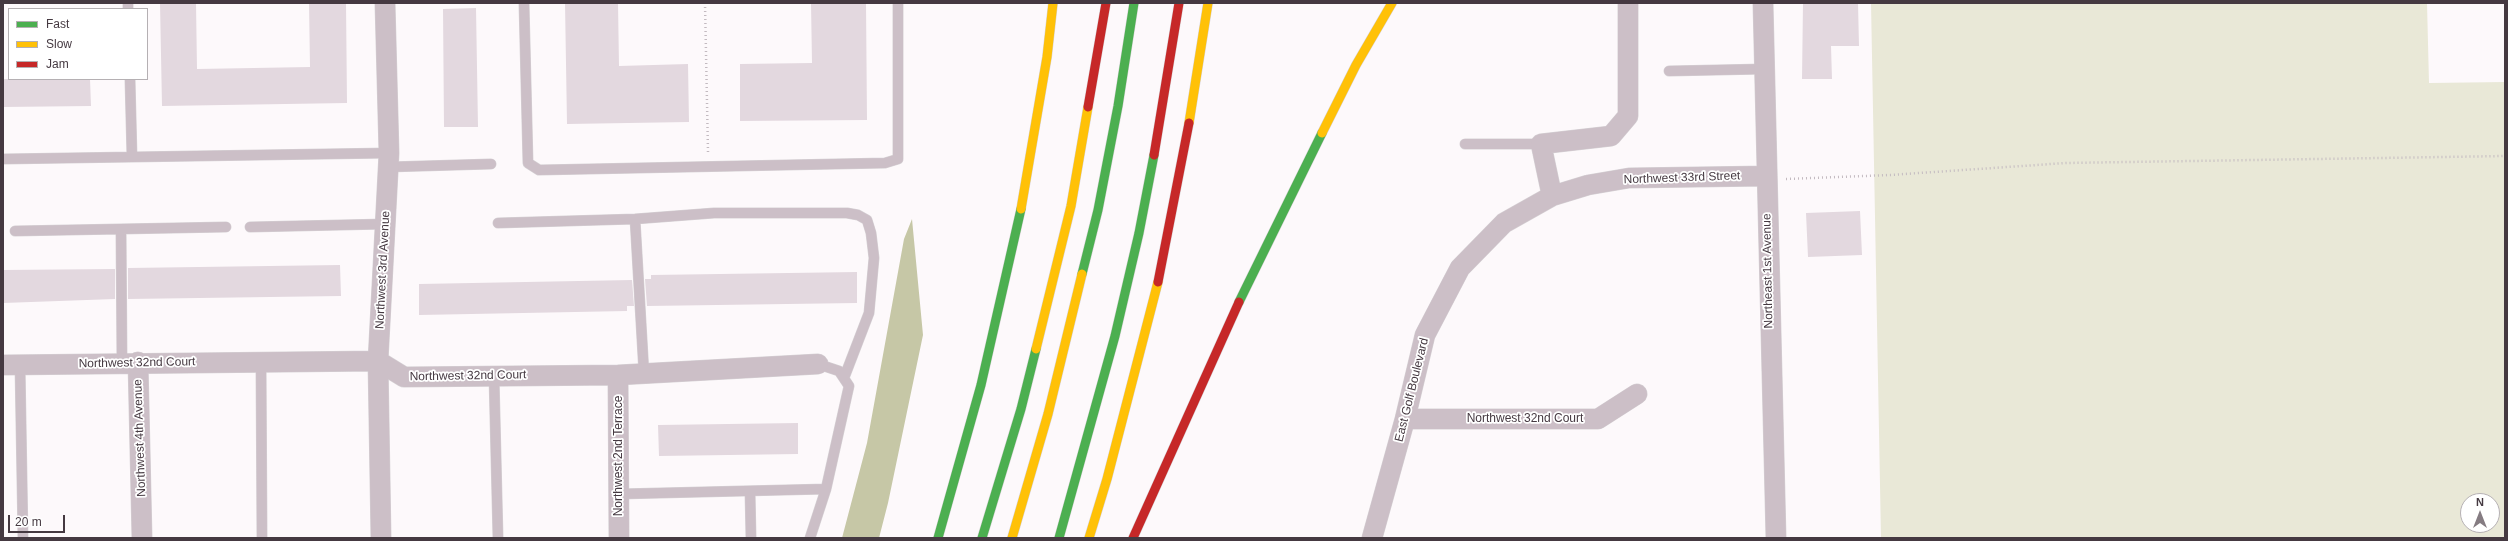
<!DOCTYPE html>
<html>
<head>
<meta charset="utf-8">
<style>
	body { margin:0 }
	#map { position:relative; width:2508px; height:541px; overflow:hidden; background:#fdf9fb; font-family:Helvetica,sans-serif }
	canvas { display:block }
	.frame { position:absolute; inset:0; border:4px solid #453941; pointer-events:none }
	.legend { position:absolute; left:8px; top:8px; width:140px; height:72px; box-sizing:border-box; background:#fff; border:1px solid #b5b0b3; margin:0; padding:5px 7px; list-style:none; font-size:12px; color:#453941 }
	.legend li { display:flex; align-items:center; gap:8px; height:20px }
	.legend b { width:20px; border:1px solid #b5b0b3 }
	.north { position:absolute; left:2460px; top:493px; width:40px; height:40px; box-sizing:border-box; background:#fff; border:1px solid #b5b0b3; border-radius:50%; rotate:0deg; font-size:11px; font-weight:700; line-height:16px; text-align:center; color:#453941 }
	.north::after { content:''; display:block; margin:auto; width:14px; height:18px; background:#857c82; clip-path:polygon(50% 0,100% 100%,50% 72%,0 100%) }
	.scale { position:absolute; left:8px; top:515px; width:57px; height:18px; box-sizing:border-box; border:2px solid #453941; border-top:0; padding-left:5px; font-size:12px; line-height:14px; white-space:nowrap; color:#453941; -webkit-text-stroke:3px #fff; paint-order:stroke }
</style>
</head>
<body>
<div id="map">
<canvas width="2508" height="541"></canvas>
<div class="frame"></div>
<ul class="legend">
<li><b style="height:5px;background:#4caf50"></b>Fast</li>
<li><b style="height:5px;background:#ffc107"></b>Slow</li>
<li><b style="height:5px;background:#c62828"></b>Jam</li>
</ul>
<div class="north">N</div>
<div class="scale">20 m</div>
</div>
<script>
const context = document.querySelector('canvas').getContext('2d');
context.lineJoin = 'round';
function fill(path, color) {
  context.fillStyle = color;
  context.fill(path, 'evenodd');
}
function shape(rows) {
  const path = new Path2D();
  for (const r of rows) {
    path.moveTo(r[0], r[1]);
    for (let i = 2; i < r.length; i += 2) path.lineTo(r[i], r[i + 1]);
  }
  return path;
}
function strokePath(path, color, width, dash) {
  context.strokeStyle = color;
  context.lineWidth = width;
  context.lineCap = dash ? 'butt' : 'round';
  context.setLineDash(dash || []);
  context.stroke(path);
}
function label(font, color, halo, rows, align = 'center') {
  context.font = font + ' Helvetica,sans-serif';
  context.lineWidth = 3.5;
  context.setLineDash([]);
  context.textBaseline = 'middle';
  context.strokeStyle = halo;
  context.fillStyle = color;
  for (const [text, x, y, turn = 0] of rows) {
    context.save();
    context.translate(x, y);
    context.rotate((+turn || 0) * Math.PI / 180);
    context.textAlign = isNaN(turn) ? turn : align;
    if (halo) context.strokeText(text, 0, 0);
    context.fillText(text, 0, 0);
    context.restore();
  }
}
fill(shape([
	[1871,3,2427,3,2429,83,2505,82,2505,538,1881,538],
	[2468,501,2492,501,2492,525,2468,525]
]), '#e9e8d7');
fill(shape([
	[912,219,923,335,888,503,879,538,842,538,867,443,904,239]
]), '#c6c7a6');
fill(shape([
	[160,3,196,3,197,69,310,67,309,3,346,3,347,103,162,106],
	[565,3,618,3,619,66,688,64,689,122,567,124],
	[811,3,866,3,867,120,740,121,740,64,812,63],
	[1803,3,1858,3,1859,46,1831,46,1832,79,1802,79],
	[476,8,478,127,444,127,443,9],
	[3,79,90,79,91,106,3,107],
	[1860,211,1862,255,1808,257,1806,213],
	[340,265,341,296,128,299,128,268],
	[115,269,115,299,3,303,3,270],
	[857,272,857,303,647,306,645,279,651,279,651,275],
	[632,280,634,306,627,306,627,311,419,315,419,284],
	[798,423,798,454,659,456,658,425]
]), '#e3d8df');
const lane = shape([
	[128,3,128,9],
	[524,3,528,163,539,170,885,163,898,159,898,3],
	[1669,71,1764,69],
	[130,79,132,157],
	[1465,144,1541,144],
	[3,159,389,153],
	[388,167,491,164],
	[635,219,644,374],
	[498,223,635,219,714,213,847,213,858,215,867,220,871,233,874,258,869,313,844,378],
	[250,227,386,224],
	[121,229,122,363],
	[15,231,226,227],
	[261,361,262,538],
	[20,365,23,538],
	[494,376,498,538],
	[750,491,751,538],
	[619,494,826,489,849,386,839,371,818,364],
	[810,538,826,489]
]);
const street = shape([
	[1763,3,1776,538],
	[1552,196,1541,144,1611,136,1628,116,1628,3],
	[138,362,142,538],
	[3,365,378,361,404,377,618,375,818,364],
	[618,375,619,538],
	[1405,419,1598,419,1637,394],
	[381,538,378,361,389,153,385,3],
	[1372,538,1405,419,1425,335,1460,268,1504,223,1552,196,1588,185,1629,178,1766,176]
]);
const fast = shape([
	[1082,274,1098,210,1118,106,1134,3],
	[1239,302,1322,133],
	[938,538,981,385,1021,209],
	[982,538,1021,409,1036,349],
	[1059,538,1115,336,1139,233,1154,155]
]);
const slow = shape([
	[1189,123,1208,3],
	[1322,133,1356,65,1392,3],
	[1021,209,1047,57,1053,3],
	[1036,349,1071,206,1088,107],
	[1012,538,1048,414,1082,274],
	[1089,538,1107,479,1158,282]
]);
const jam = shape([
	[1088,107,1106,3],
	[1154,155,1179,3],
	[1158,282,1189,123],
	[1133,538,1239,302]
]);
strokePath(lane, '#d7d3d6', 11);
strokePath(street, '#d7d3d6', 21);
strokePath(fast, '#d7d3d6', 10);
strokePath(slow, '#d7d3d6', 10);
strokePath(jam, '#d7d3d6', 10);
strokePath(shape([
	[705,3,708,152],
	[1786,179,1890,175,2066,163,2505,156]
]), '#c3bac0', 2.5, [1, 3]);
strokePath(lane, '#ccbfc7', 10);
strokePath(street, '#ccbfc7', 20);
strokePath(fast, '#4caf50', 9);
strokePath(slow, '#ffc107', 9);
strokePath(jam, '#c62828', 9);
label('12px', '#453941', '#fff', [
	["Northwest 33rd Street",1682,178,-2],
	["Northwest 3rd Avenue",383,270,-87],
	["Northeast 1st Avenue",1768,271,-91],
	["Northwest 32nd Court",137,363,-1],
	["Northwest 32nd Court",468,376,-1],
	["East Golf Boulevard",1412,390,-76],
	["Northwest 32nd Court",1525,419],
	["Northwest 4th Avenue",140,438,-92],
	["Northwest 2nd Terrace",619,456,-90]
]);
</script>
</body>
</html>
